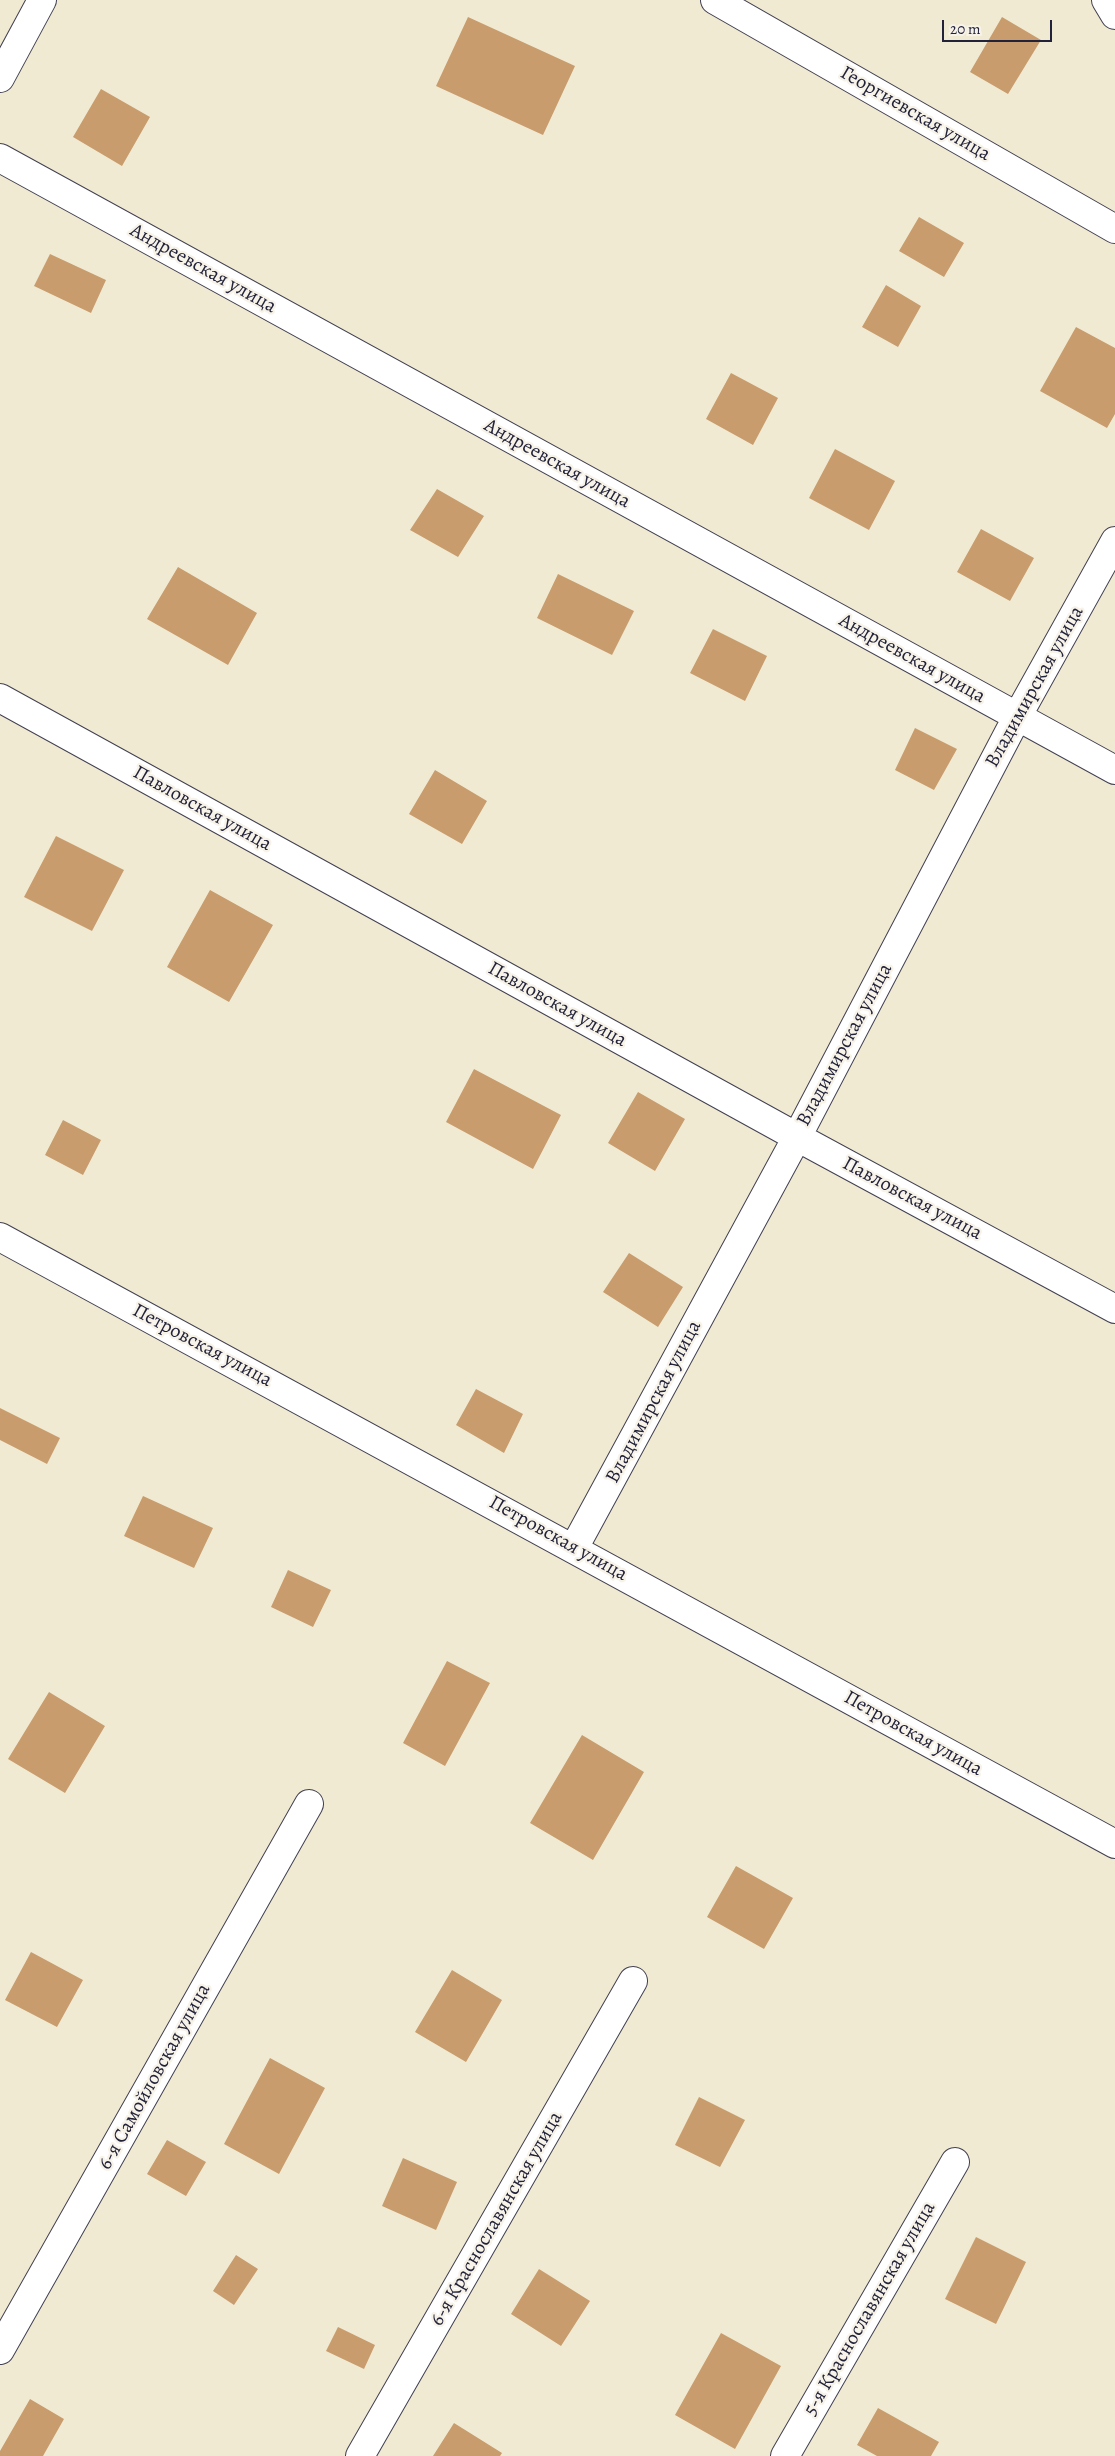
<!DOCTYPE html>
<html>
<head>
<meta charset="utf-8">
<style>
	body { margin:0 }
	#map { position:relative; width:1115px; height:2456px; overflow:hidden; background:#f1ead3; font-family:Alegreya,serif }
	canvas { display:block }
	.scale { position:absolute; left:942px; top:20px; width:110px; height:22px; box-sizing:border-box; border:2px solid #22223b; border-top:0; padding-left:6px; font-size:15px; line-height:18px; white-space:nowrap; color:#22223b; -webkit-text-stroke:4px #f7f3e8; paint-order:stroke }
</style>
</head>
<body>
<div id="map">
<canvas width="1115" height="2456"></canvas>
<div class="scale">20 m</div>
</div>
<script>
const context = document.querySelector('canvas').getContext('2d');
context.lineJoin = 'round';
function fill(path, color) {
  context.fillStyle = color;
  context.fill(path, 'evenodd');
}
function shape(rows) {
  const path = new Path2D();
  for (const r of rows) {
    path.moveTo(r[0], r[1]);
    for (let i = 2; i < r.length; i += 2) path.lineTo(r[i], r[i + 1]);
  }
  return path;
}
function strokePath(path, color, width, dash) {
  context.strokeStyle = color;
  context.lineWidth = width;
  context.lineCap = dash ? 'butt' : 'round';
  context.setLineDash(dash || []);
  context.stroke(path);
}
function label(font, color, halo, rows, align = 'center') {
  context.font = font + ' Alegreya,serif';
  context.lineWidth = 4.5;
  context.setLineDash([]);
  context.textBaseline = 'middle';
  context.strokeStyle = halo;
  context.fillStyle = color;
  for (const [text, x, y, turn = 0] of rows) {
    context.save();
    context.translate(x, y);
    context.rotate((+turn || 0) * Math.PI / 180);
    context.textAlign = isNaN(turn) ? turn : align;
    if (halo) context.strokeText(text, 0, 0);
    context.fillText(text, 0, 0);
    context.restore();
  }
}
fill(shape([
	[468,17,575,66,543,135,436,86],
	[1002,17,1041,40,1008,94,970,72],
	[101,89,150,117,122,166,73,137],
	[919,217,964,243,944,277,899,251],
	[50,254,106,280,91,313,34,286],
	[886,285,921,306,898,347,862,327],
	[1076,327,1115,348,1115,414,1107,428,1040,391],
	[731,373,778,398,753,445,706,419],
	[835,449,895,481,869,530,809,498],
	[437,489,484,516,458,557,410,530],
	[981,529,1034,558,1010,601,957,572],
	[178,567,257,613,228,665,147,619],
	[558,574,634,611,612,655,537,618],
	[713,629,767,656,745,701,690,673],
	[915,728,957,749,934,790,895,770],
	[435,770,487,801,462,844,409,814],
	[56,836,124,870,92,931,24,897],
	[210,890,273,925,229,1002,167,967],
	[474,1069,561,1115,533,1169,446,1122],
	[638,1092,685,1119,655,1171,608,1143],
	[63,1120,101,1140,83,1175,45,1155],
	[629,1253,683,1287,658,1327,603,1292],
	[476,1389,523,1414,504,1453,456,1425],
	[0,1408,60,1438,47,1464,0,1440],
	[143,1496,213,1528,194,1568,124,1536],
	[288,1570,331,1590,313,1627,271,1607],
	[447,1661,490,1683,445,1766,403,1743],
	[49,1692,105,1726,65,1793,8,1759],
	[582,1735,644,1772,593,1860,530,1823],
	[736,1866,793,1898,764,1949,707,1917],
	[31,1952,83,1980,57,2027,5,2000],
	[452,1970,502,2000,466,2062,415,2032],
	[270,2058,325,2088,279,2174,224,2144],
	[699,2097,745,2120,720,2167,675,2145],
	[167,2140,206,2162,186,2196,147,2174],
	[403,2158,457,2182,436,2230,382,2206],
	[976,2237,1026,2262,996,2324,945,2299],
	[236,2255,258,2269,234,2305,213,2291],
	[539,2269,590,2301,561,2346,511,2314],
	[338,2327,375,2345,364,2369,326,2351],
	[721,2333,781,2366,735,2449,675,2415],
	[30,2399,64,2419,43,2456,0,2456,0,2451],
	[878,2408,939,2442,931,2456,877,2456,857,2445],
	[454,2423,502,2453,500,2456,433,2456]
]), '#c89c6c');
const minor = shape([
	[715,0,1115,229],
	[1106,0,1115,15],
	[0,78,42,0],
	[0,158,1115,770],
	[0,698,797,1137,1115,1309],
	[0,1237,1115,1844],
	[574,1548,797,1137,1017,717,1115,541],
	[0,2350,309,1804],
	[360,2456,633,1981],
	[785,2456,955,2162]
]);
strokePath(minor, '#414052', 30);
strokePath(minor, '#fff', 28);
label('20px', '#22223b', '#f7f3e8', [
	["Георгиевская улица",915,114,30],
	["Андреевская улица",203,269,29],
	["Андреевская улица",557,464,29],
	["Андреевская улица",912,659,29],
	["Владимирская улица",1035,687,-61],
	["Павловская улица",202,809,29],
	["Павловская улица",557,1005,29],
	["Владимирская улица",845,1045,-62],
	["Павловская улица",912,1199,28],
	["Петровская улица",202,1346,28],
	["Владимирская улица",654,1402,-62],
	["Петровская улица",558,1539,29],
	["Петровская улица",913,1734,29],
	["6-я Самойловская улица",155,2077,-61],
	["6-я Краснославянская улица",497,2219,-60],
	["5-я Краснославянская улица",870,2309,-60]
]);
</script>
</body>
</html>
